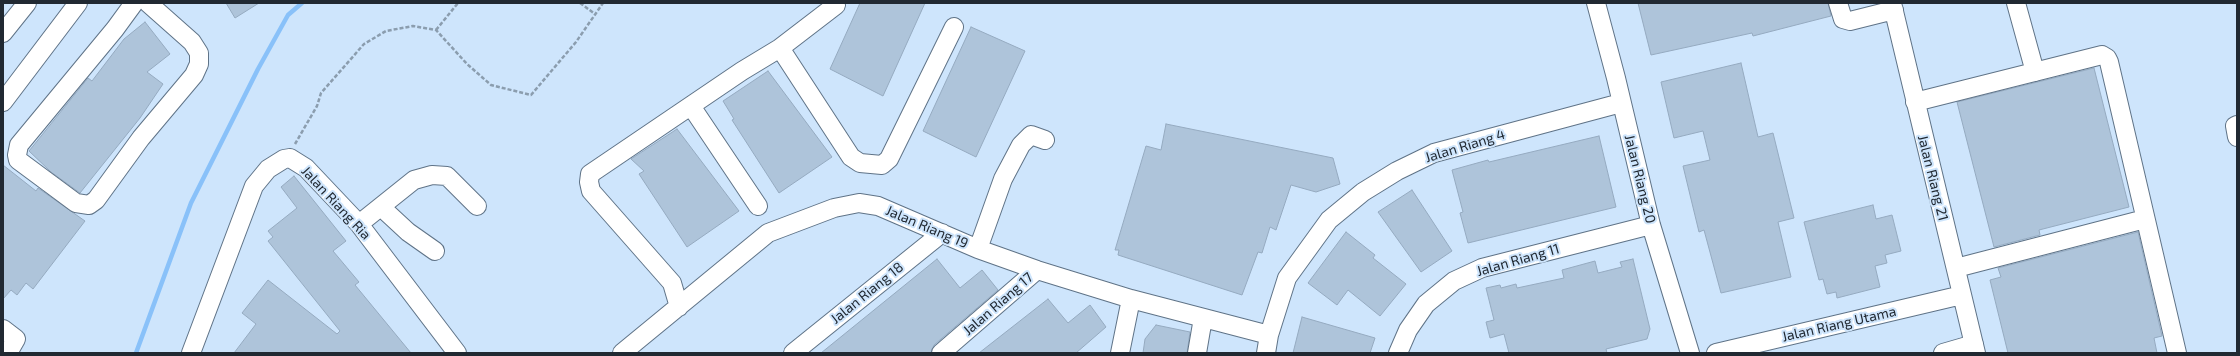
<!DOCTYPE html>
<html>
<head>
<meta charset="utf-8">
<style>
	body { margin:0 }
	#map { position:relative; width:2240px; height:356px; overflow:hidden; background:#cee5fc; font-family:"Exo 2",sans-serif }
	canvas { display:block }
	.frame { position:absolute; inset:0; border:4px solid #212932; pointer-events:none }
</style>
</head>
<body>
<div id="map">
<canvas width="2240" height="356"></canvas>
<div class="frame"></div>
</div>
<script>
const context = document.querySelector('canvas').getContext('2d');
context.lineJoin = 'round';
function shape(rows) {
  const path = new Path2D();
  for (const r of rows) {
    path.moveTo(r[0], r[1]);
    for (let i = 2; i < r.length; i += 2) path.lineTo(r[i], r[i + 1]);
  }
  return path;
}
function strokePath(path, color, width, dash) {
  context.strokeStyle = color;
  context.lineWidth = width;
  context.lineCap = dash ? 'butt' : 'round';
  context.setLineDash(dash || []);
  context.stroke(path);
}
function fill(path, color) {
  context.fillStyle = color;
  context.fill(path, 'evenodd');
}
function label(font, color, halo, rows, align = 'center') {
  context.font = font + ' "Exo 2",sans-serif';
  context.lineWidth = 4;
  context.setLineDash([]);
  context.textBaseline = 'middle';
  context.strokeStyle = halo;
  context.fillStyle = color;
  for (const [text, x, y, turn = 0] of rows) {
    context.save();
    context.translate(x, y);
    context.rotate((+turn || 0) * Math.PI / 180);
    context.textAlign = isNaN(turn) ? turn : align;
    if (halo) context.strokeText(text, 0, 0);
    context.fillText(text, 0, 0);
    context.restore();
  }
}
strokePath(shape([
	[136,353,191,203,258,69,288,15,302,3]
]), '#89c1f9', 4.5);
const building = shape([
	[226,3,259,3,235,18,226,3],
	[860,3,925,3,883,96,830,69,860,3],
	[1638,3,1828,3,1831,16,1753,36,1752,33,1651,55,1638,3],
	[145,22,170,54,147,72,163,84,140,118,80,193,51,172,29,151,88,78,92,81,124,39,145,22],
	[971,27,1025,51,976,157,923,131,971,27],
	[1741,63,1758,137,1773,133,1794,218,1778,222,1791,277,1721,293,1704,230,1699,232,1683,166,1710,160,1703,131,1674,138,1661,82,1741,63],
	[2094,68,2129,207,2039,230,2040,235,1994,247,1957,102,2094,68],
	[768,71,832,157,779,193,732,120,734,119,723,101,768,71],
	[1166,124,1333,158,1340,184,1316,192,1291,185,1276,230,1270,227,1262,253,1258,252,1242,295,1118,255,1119,250,1115,250,1146,146,1161,150,1166,124],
	[677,129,739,211,687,247,639,174,644,171,631,159,677,129],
	[1599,136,1616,207,1468,243,1460,213,1463,212,1452,170,1488,160,1489,162,1599,136],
	[3,165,36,191,38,188,85,221,33,289,26,283,17,295,11,290,3,299,3,165],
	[294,176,346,241,333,251,359,282,355,285,411,353,234,353,256,324,242,313,268,280,337,334,340,331,268,241,273,237,268,231,297,208,281,187,294,176],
	[1412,190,1452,251,1421,272,1378,212,1412,190],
	[1873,205,1876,219,1892,215,1901,251,1885,255,1887,263,1875,266,1880,287,1837,298,1836,292,1827,294,1823,279,1819,280,1804,222,1873,205],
	[1346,232,1375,255,1373,258,1406,284,1380,316,1348,290,1337,305,1308,283,1346,232],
	[2138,232,2162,336,2154,338,2157,353,2008,353,1990,280,2001,277,1998,268,2138,232],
	[937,259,960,288,982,270,998,290,934,345,931,353,821,353,937,259],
	[1633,259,1650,329,1647,339,1606,349,1607,353,1509,353,1504,334,1490,338,1486,322,1494,320,1486,288,1500,285,1501,288,1516,284,1517,288,1564,278,1562,270,1595,261,1598,273,1622,267,1620,262,1633,259],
	[1048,299,1068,323,1090,305,1106,327,1076,353,979,353,1048,299],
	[1302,317,1375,338,1370,353,1293,353,1302,317],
	[1156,325,1190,332,1187,353,1143,353,1145,339,1156,325]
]);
fill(building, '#aec4da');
strokePath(building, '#95aac0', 1);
const minor = shape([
	[134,3,115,29,19,145,17,155,18,160,76,203,89,205,96,200,141,138,194,75,199,64,199,53,192,42,148,3],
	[1596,3,1616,78,1651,225,1690,353],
	[1838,3,1843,19,1850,21,1894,10],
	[1892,3,1976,353],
	[2016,3,2035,72],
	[3,33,27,3],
	[780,48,851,157,860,163,882,165,889,159,954,27],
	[3,102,78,3],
	[1915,102,2102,55,2107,58,2109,62,2177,353],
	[691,106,758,206],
	[2237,125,2235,126,2237,137],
	[381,207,408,232,435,251],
	[359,224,414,180,432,175,447,176,477,206],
	[978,249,1003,179,1021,145,1031,135,1045,140],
	[1956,268,2145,219],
	[679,307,672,283,591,191,589,182,590,174,742,71,780,48,836,5],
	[3,329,16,339,8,353],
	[191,353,254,186,268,169,284,159,290,158,306,168,359,224,457,353],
	[622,353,768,233,834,208,859,203,878,206,978,249,1037,270,1131,299,1269,335],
	[793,353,942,233],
	[941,353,1037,270],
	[1120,353,1131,299],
	[1197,353,1203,318],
	[1266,353,1269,335,1287,278,1329,220,1363,192,1397,171,1434,153,1621,103],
	[1398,353,1408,330,1426,304,1454,281,1482,268,1651,225],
	[1716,353,1962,295],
	[1943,353,1974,344]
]);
strokePath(minor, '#5f7387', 20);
strokePath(shape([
	[580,3,595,14],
	[436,30,458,3],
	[295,144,317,106,321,93,364,44,386,31,413,26,436,30,467,64,491,85,531,95,576,42,603,3]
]), '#8b9dae', 2.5, [4, 2]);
strokePath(minor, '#fff', 18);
label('14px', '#212932', '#cee5fc', [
	["Jalan Riang 4",1465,146,-17],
	["Jalan Riang 21",1933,178,76],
	["Jalan Riang 20",1640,179,76],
	["Jalan Riang Ria",336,203,47],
	["Jalan Riang 19",927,227,23],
	["Jalan Riang 11",1518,260,-16],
	["Jalan Riang 18",867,293,-39],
	["Jalan Riang 17",998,304,-41],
	["Jalan Riang Utama",1839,324,-13]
]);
</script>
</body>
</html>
